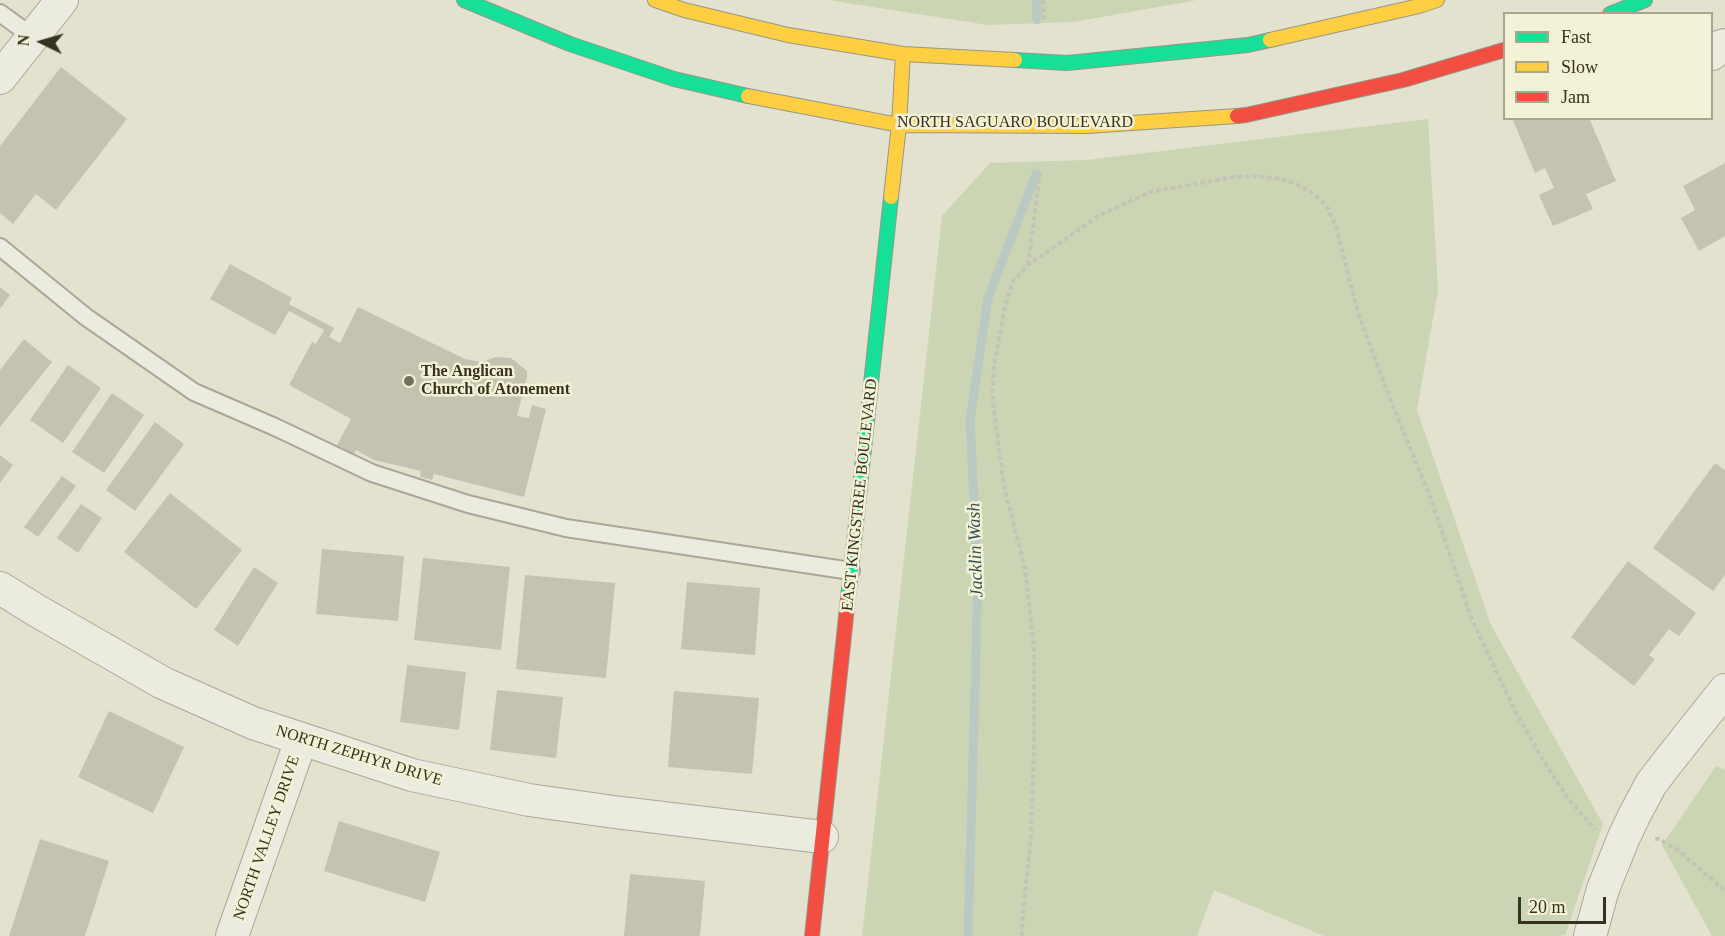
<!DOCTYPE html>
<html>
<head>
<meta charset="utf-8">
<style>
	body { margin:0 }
	#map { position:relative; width:1725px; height:936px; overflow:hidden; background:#e3e2cf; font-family:"Times New Roman",serif }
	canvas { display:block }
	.legend { position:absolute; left:1503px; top:12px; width:210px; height:108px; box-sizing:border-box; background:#f3f2d6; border:2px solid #a8a58d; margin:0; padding:8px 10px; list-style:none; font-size:18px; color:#373120 }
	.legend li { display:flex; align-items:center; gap:12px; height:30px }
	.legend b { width:30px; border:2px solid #a8a58d }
	.north { position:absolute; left:12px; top:12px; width:60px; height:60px; -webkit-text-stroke:4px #f3f2d6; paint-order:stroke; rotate:275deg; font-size:16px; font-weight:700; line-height:24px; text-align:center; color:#373120 }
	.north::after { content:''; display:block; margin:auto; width:21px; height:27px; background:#373120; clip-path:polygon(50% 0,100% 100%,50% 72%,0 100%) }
	.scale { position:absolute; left:1518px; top:897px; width:88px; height:27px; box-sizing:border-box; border:3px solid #373120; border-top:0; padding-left:8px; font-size:18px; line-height:21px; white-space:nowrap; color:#373120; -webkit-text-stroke:4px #f3f2d6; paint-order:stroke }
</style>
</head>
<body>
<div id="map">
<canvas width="1725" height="936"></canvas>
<ul class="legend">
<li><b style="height:8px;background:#16e098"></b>Fast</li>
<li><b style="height:8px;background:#ffcf43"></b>Slow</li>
<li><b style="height:8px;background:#f24e42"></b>Jam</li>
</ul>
<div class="north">N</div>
<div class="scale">20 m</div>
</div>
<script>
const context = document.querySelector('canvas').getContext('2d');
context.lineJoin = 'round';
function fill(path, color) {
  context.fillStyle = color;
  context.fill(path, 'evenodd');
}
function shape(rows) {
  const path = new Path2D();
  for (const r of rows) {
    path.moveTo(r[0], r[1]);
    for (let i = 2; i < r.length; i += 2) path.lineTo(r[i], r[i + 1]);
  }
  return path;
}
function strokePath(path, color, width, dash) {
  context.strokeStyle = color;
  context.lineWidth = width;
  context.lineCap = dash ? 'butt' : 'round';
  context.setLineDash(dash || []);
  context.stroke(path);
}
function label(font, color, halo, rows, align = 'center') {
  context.font = font + ' "Times New Roman",serif';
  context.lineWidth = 5;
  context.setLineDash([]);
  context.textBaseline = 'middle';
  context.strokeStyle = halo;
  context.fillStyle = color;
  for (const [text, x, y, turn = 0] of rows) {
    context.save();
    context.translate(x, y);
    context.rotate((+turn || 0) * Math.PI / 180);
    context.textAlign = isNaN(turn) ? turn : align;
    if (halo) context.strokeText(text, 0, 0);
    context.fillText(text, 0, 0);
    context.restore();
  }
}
fill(shape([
	[828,0,1197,0,1074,22,988,25],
	[1428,119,1438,290,1417,410,1491,625,1603,824,1565,935,1554,936,1324,936,1214,890,1197,936,862,936,942,216,990,163,1087,160],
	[1716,766,1725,770,1725,936,1712,936,1662,845]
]), '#cbd4b3');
strokePath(shape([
	[1036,0,1037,20],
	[968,936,978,580,970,420,988,298,1036,174]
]), '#bacac3', 9);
fill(shape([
	[61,67,127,119,56,210,36,194,13,224,0,213,0,146],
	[1512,118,1589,118,1616,181,1586,194,1593,209,1553,226,1539,195,1554,188,1545,168,1535,173],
	[1725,163,1725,236,1699,251,1681,218,1695,210,1683,186],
	[230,264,292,298,289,304,334,328,329,337,340,343,358,307,465,359,482,362,496,357,511,358,527,371,527,377,517,416,529,418,532,405,546,409,524,497,434,474,432,480,420,477,421,471,374,460,356,450,354,454,337,445,351,419,289,385,312,342,316,344,324,330,289,311,275,335,210,299],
	[0,287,10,295,0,309],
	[24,339,52,362,0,427,0,370],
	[68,365,101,388,63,443,30,420],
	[112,393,144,415,104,473,72,452],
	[155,422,184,444,135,511,106,490],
	[0,455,13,465,0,483],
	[1715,463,1725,470,1725,575,1713,591,1653,548],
	[62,476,76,486,38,537,24,527],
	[170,493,242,550,196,609,124,552],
	[81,504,102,518,78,553,57,538],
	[322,549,404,556,398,621,316,614],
	[423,558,510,567,501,650,414,640],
	[1628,561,1696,613,1679,636,1669,629,1649,655,1655,659,1634,686,1571,637],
	[254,567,278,583,238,646,214,630],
	[525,575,615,583,606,678,516,669],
	[687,582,760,588,755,655,681,649],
	[407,665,466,672,459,730,400,722],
	[497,690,563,697,556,758,490,750],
	[674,691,759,698,752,774,668,767],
	[109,711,184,747,153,813,78,777],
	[339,821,440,852,425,902,324,871],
	[40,839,109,861,85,936,9,936],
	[630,874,705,881,700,936,624,936]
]), '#c6c2b0');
const lane = shape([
	[0,13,33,37],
	[0,247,86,317,194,392,275,427,372,473,468,504,566,528,851,571]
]);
const street = shape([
	[1712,54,1719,47,1725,45],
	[0,78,62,0],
	[0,588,39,612,163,683,253,723,412,775,529,800,614,812,822,837],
	[232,936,301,740],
	[1590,936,1603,889,1624,837,1635,814,1651,784,1667,763,1725,690]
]);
const fast = shape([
	[464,0,570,44,674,79,748,96],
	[1610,14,1645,0],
	[1015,60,1067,63,1248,45,1270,40],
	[848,598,891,197]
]);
const slow = shape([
	[655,0,684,10,788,35,903,54,1015,60],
	[1270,40,1419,6,1437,0],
	[748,96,899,125,1087,126,1237,116],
	[891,197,899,125,903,54]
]);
const jam = shape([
	[1237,116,1246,115,1403,80,1504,50],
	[812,936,848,598]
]);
strokePath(lane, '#a9a798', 20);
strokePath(street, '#a9a798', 34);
strokePath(fast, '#989688', 16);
strokePath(slow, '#989688', 16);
strokePath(jam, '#989688', 16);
strokePath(shape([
	[1043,0,1044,21],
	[1028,265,1040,172],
	[1655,839,1659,839,1679,851,1725,891],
	[1022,936,1023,912,1031,839,1034,746,1034,648,1025,568,1004,486,992,394,994,366,1005,306,1013,281,1028,265,1100,215,1150,192,1234,177,1258,176,1281,179,1296,184,1311,192,1326,205,1336,226,1358,313,1391,401,1431,499,1472,620,1516,713,1543,760,1567,797,1595,830]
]), '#c4c3b7', 4, [4.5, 3]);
strokePath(lane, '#ecebe0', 16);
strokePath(street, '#ecebe0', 32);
strokePath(fast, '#16e098', 14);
strokePath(slow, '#ffcf43', 14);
strokePath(jam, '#f24e42', 14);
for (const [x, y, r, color] of [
	[409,381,6,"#736f5d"]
]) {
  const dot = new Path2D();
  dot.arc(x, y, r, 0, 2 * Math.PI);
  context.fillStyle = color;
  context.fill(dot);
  strokePath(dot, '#f3f2d6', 2);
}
label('16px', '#373120', '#f3f2d6', [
	["NORTH SAGUARO BOULEVARD",1015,123],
	["EAST KINGSTREE BOULEVARD",860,495,-84],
	["NORTH ZEPHYR DRIVE",359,756,17],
	["NORTH VALLEY DRIVE",267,838,-71]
]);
label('bold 16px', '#373120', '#f3f2d6', [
	["The Anglican",421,372],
	["Church of Atonement",421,390]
], 'left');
label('italic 18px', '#314f56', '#f3f2d6', [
	["Jacklin Wash",976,550,-92]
]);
</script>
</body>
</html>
